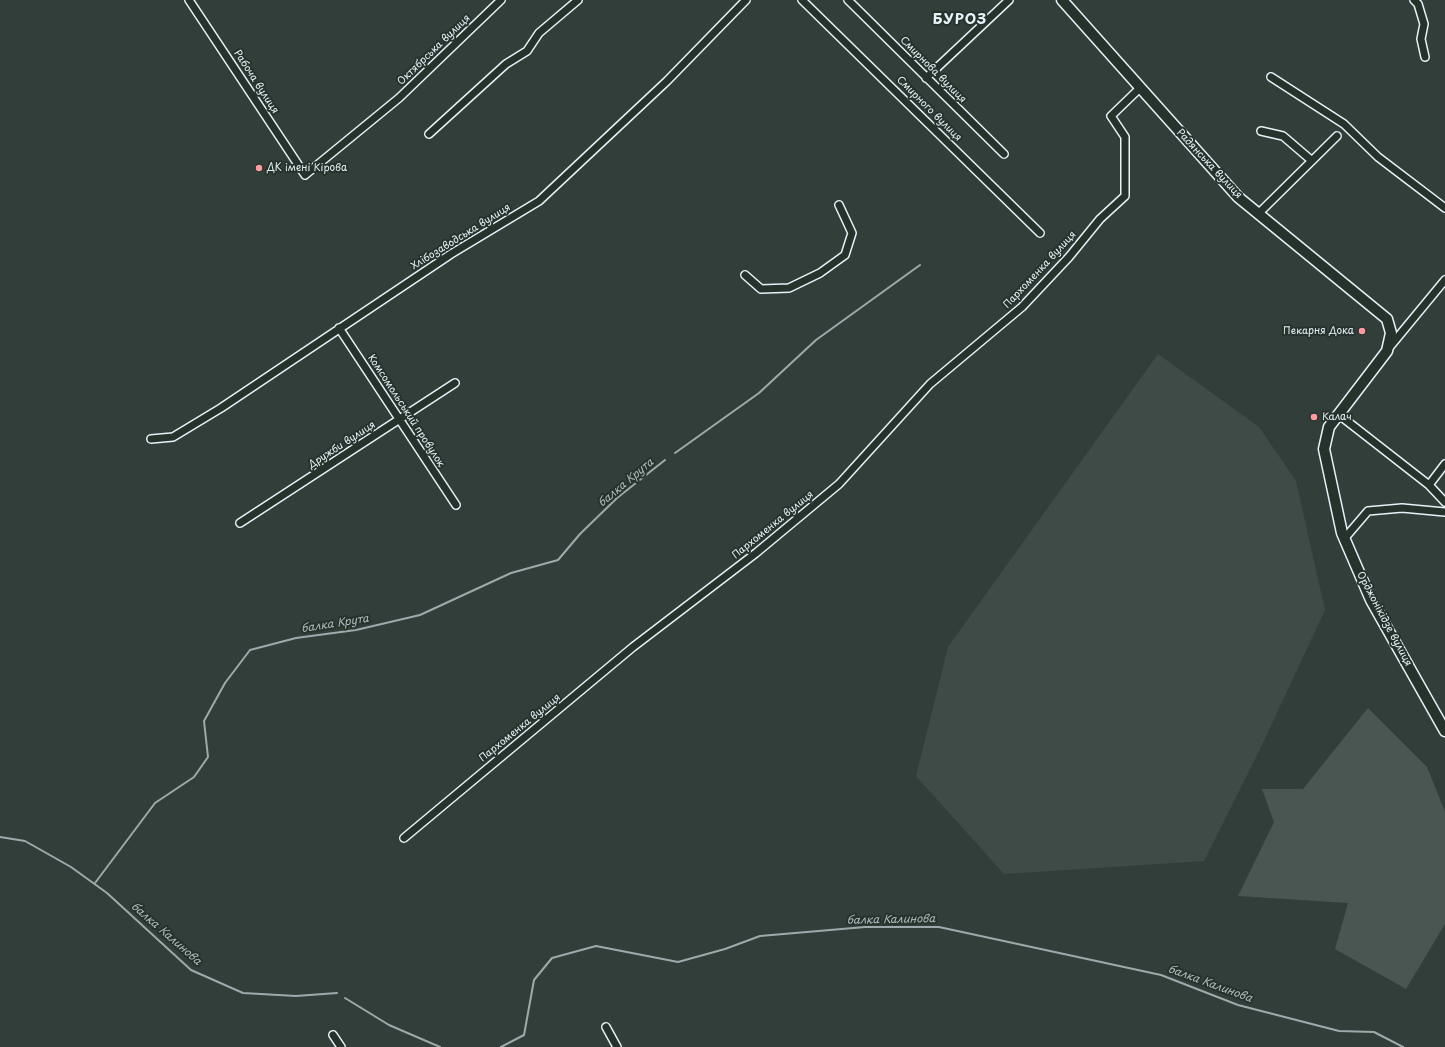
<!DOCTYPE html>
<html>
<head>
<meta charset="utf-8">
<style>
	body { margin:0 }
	canvas { display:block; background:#323e39 }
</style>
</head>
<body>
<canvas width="1445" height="1047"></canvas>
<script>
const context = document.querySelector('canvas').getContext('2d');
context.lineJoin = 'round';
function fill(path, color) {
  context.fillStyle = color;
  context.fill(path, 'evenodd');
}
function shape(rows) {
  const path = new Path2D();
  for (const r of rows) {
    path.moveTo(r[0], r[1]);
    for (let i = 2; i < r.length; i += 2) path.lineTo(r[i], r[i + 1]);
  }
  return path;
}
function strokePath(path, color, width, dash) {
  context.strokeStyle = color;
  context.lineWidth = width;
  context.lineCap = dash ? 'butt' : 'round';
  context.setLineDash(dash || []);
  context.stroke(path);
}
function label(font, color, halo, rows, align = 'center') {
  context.font = font + ' "Playpen Sans",sans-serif';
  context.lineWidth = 4;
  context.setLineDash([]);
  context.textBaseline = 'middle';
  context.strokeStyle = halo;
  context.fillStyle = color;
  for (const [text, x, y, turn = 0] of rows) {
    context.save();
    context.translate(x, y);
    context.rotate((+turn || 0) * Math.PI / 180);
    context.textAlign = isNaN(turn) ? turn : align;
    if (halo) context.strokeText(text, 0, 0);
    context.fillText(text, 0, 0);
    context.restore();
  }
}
fill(shape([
	[1158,354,1259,427,1296,481,1325,610,1261,747,1204,861,1004,874,916,776,948,647]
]), '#3f4b46');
fill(shape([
	[1368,708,1427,767,1445,812,1445,924,1406,989,1335,949,1348,903,1238,896,1274,822,1262,789,1303,789]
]), '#495651');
strokePath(shape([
	[675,453,759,393,816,340,920,265],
	[0,837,25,841,71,867,107,893,191,970,243,993,296,996,337,993],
	[95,883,155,803,194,777,208,757,204,721,225,683,250,650,296,638,356,630,420,615,511,573,558,560,580,534,617,498,665,460],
	[345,998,389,1025,440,1047],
	[501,1047,524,1035,534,980,552,958,596,946,678,962,725,949,760,936,865,927,939,927,1161,975,1238,1005,1339,1031,1374,1032,1403,1047]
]), '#9ea9ab', 2);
const street = shape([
	[189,0,305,175,399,98,501,0],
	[802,0,1040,233],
	[848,0,1004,154],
	[1414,0,1418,4,1424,24,1421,39,1425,57],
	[1271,77,1344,124,1378,157,1445,208],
	[926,78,1009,0],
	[1261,131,1283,136,1311,160],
	[429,134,506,64,527,51,539,33,578,0],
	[1258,214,1337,136],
	[745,275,761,289,789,288,820,273,845,255,852,233,839,205],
	[339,328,456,505],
	[1388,349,1445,280],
	[1338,414,1429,485,1445,502],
	[151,439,173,437,221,408,451,254,539,201,667,81,746,0],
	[1429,485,1445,464],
	[240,523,455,383],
	[1344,539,1368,511,1402,508,1445,512],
	[404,838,633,647,756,553,839,484,930,384,1022,307,1069,257,1100,219,1125,196,1125,137,1111,116,1140,88],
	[606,1027,617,1047],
	[333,1035,341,1047]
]);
const secondary = shape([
	[1062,0,1238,197,1387,319,1391,333,1387,351,1329,427,1324,449,1342,533,1371,600,1445,731]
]);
strokePath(street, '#e8f1f8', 10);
strokePath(secondary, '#e8f1f8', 13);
strokePath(street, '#26332d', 7);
strokePath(secondary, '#26332d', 10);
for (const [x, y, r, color] of [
	[259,168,4,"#ff9aa2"],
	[1362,331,4,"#ff9aa2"],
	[1314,417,4,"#ff9aa2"]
]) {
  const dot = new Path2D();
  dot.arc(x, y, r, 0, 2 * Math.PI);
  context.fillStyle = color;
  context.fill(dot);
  strokePath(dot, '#26332d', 1.5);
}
label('10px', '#e8f1f8', '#26332d', [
	["Октябрська вулиця",434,50,-44],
	["Смирнова вулиця",933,70,45],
	["Рабоча вулиця",256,82,57],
	["Смирного вулиця",929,109,45],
	["Радянська вулиця",1209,164,47],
	["Хлібозаводська вулиця",461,237,-32],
	["Пархоменка вулиця",1040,270,-47],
	["Комсомольський провулок",406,411,57],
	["Дружби вулиця",342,445,-33],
	["Пархоменка вулиця",773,525,-39],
	["Орджонікідзе вулиця",1384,619,62],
	["Пархоменка вулиця",520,728,-39]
]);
label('10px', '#e8f1f8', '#26332d', [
	["ДК імені Кірова",267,168],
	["Пекарня Дока",1354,331,"right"],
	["Калач",1322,417]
], 'left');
label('italic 11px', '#b1bbbe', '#26332d', [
	["балка Крута",626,483,-40],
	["балка Крута",335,624,-9],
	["балка Калинова",891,920,-1],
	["балка Калинова",166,934,41],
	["балка Калинова",1210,984,20]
]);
context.letterSpacing = '1px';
label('bold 14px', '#e8f1f8', '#26332d', [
	["БУРОЗ",960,20]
]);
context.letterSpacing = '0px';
</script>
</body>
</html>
